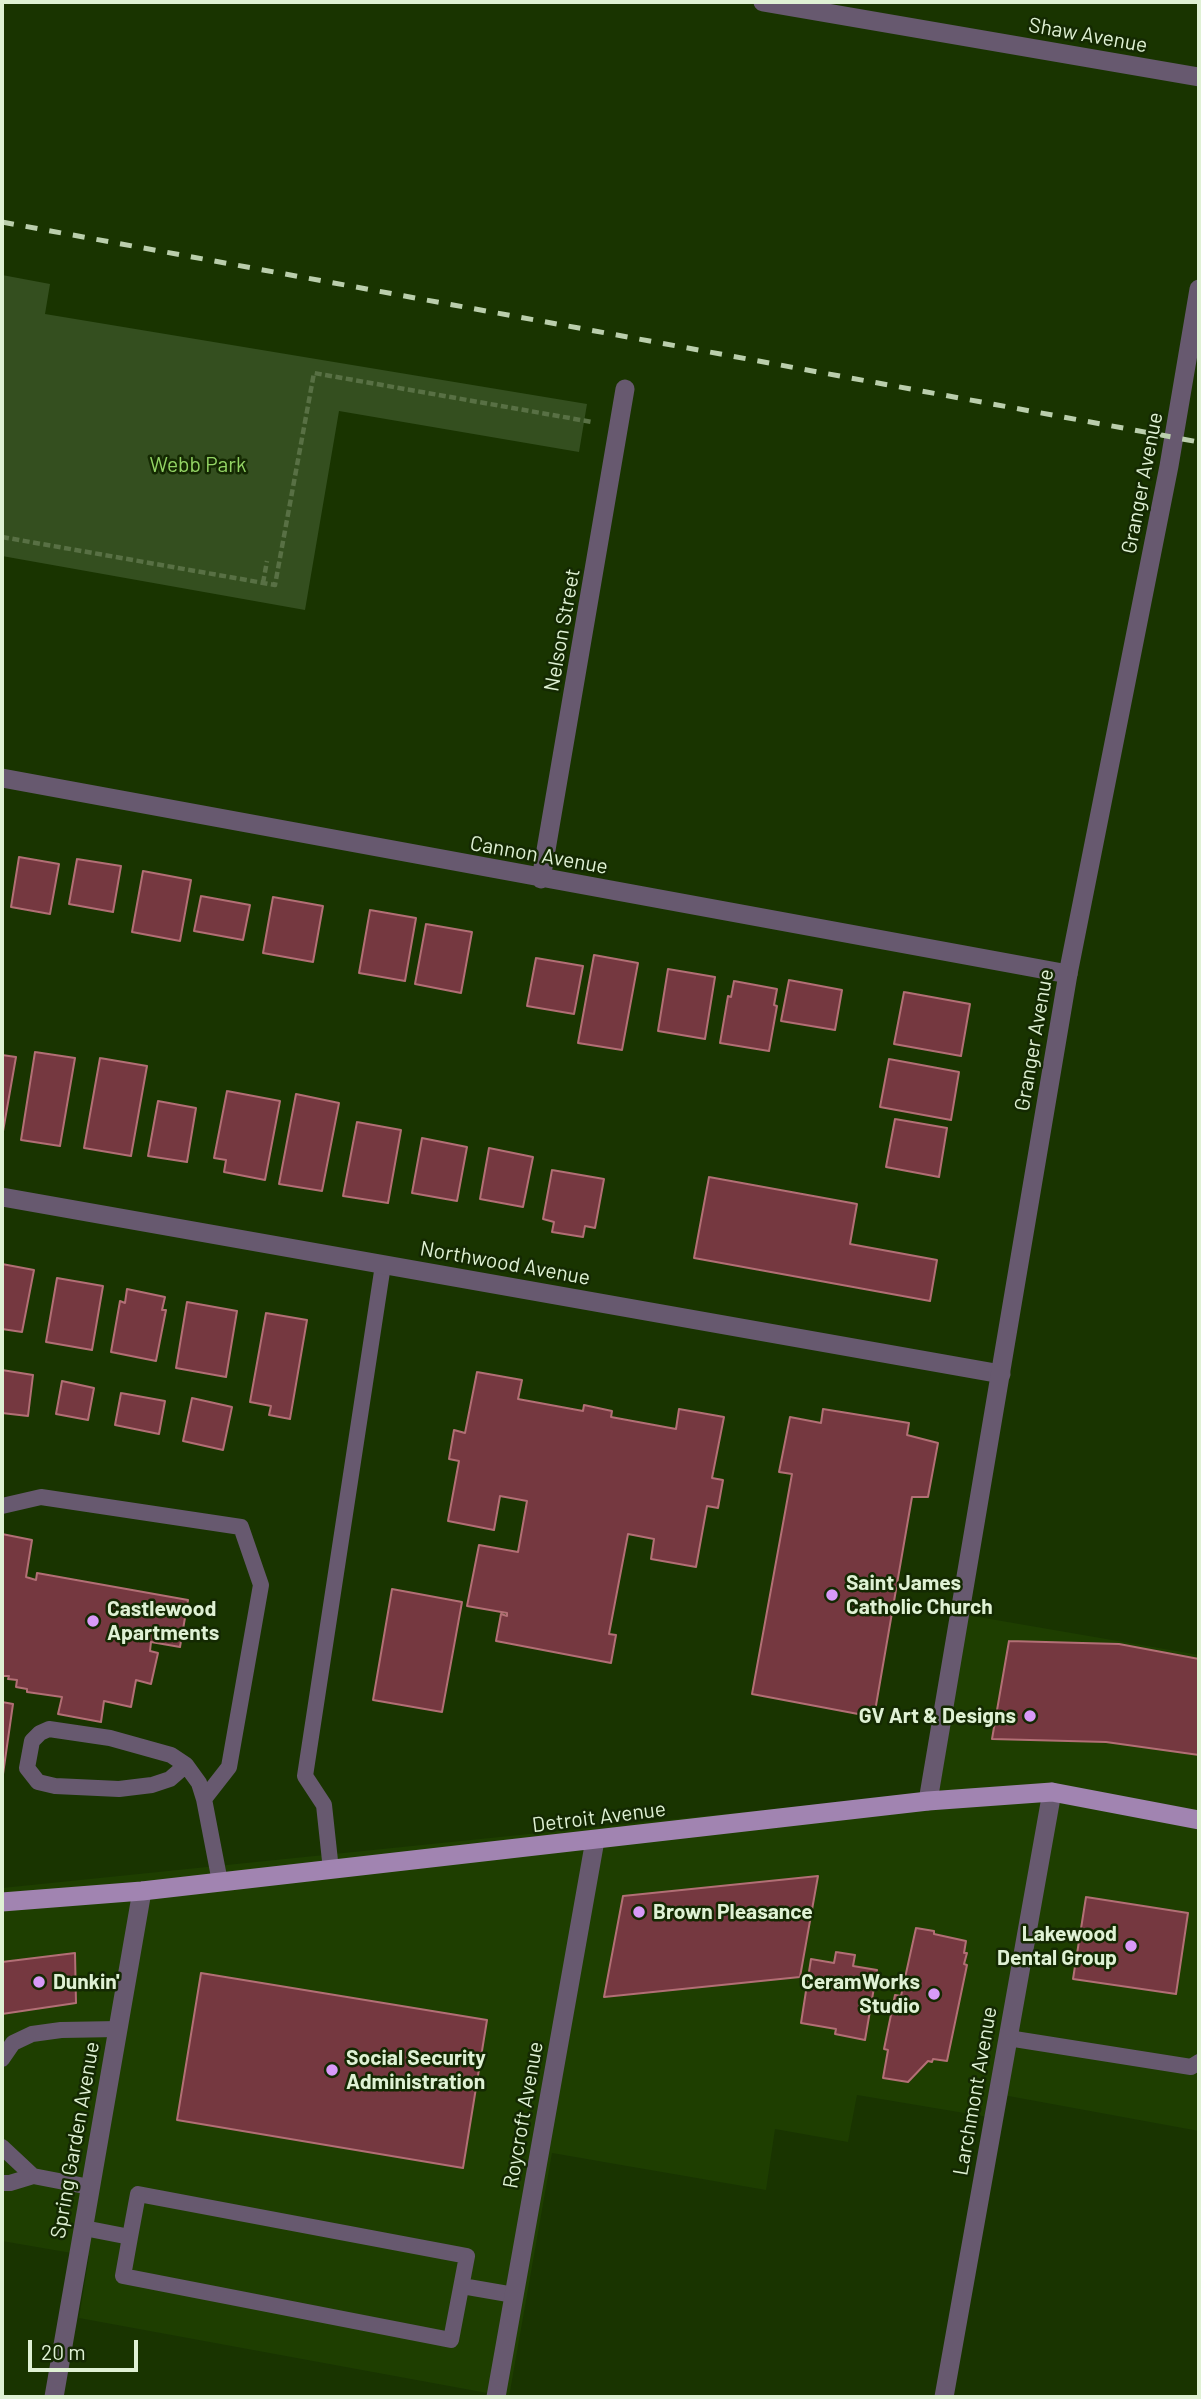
<!DOCTYPE html>
<html>
<head>
<meta charset="utf-8">
<style>
	body { margin:0 }
	#map { position:relative; width:1201px; height:2399px; overflow:hidden; background:#193400; font-family:Barlow,sans-serif }
	canvas { display:block }
	.frame { position:absolute; inset:0; border:4px solid #dff1d4; pointer-events:none }
	.scale { position:absolute; left:28px; top:2340px; width:110px; height:32px; box-sizing:border-box; border:4px solid #dff1d4; border-top:0; padding-left:9px; font-size:21px; line-height:24px; white-space:nowrap; color:#dff1d4; -webkit-text-stroke:5px #142902; paint-order:stroke }
</style>
</head>
<body>
<div id="map">
<canvas width="1201" height="2399"></canvas>
<div class="frame"></div>
<div class="scale">20 m</div>
</div>
<script>
const context = document.querySelector('canvas').getContext('2d');
context.lineJoin = 'round';
function fill(path, color) {
  context.fillStyle = color;
  context.fill(path, 'evenodd');
}
function shape(rows) {
  const path = new Path2D();
  for (const r of rows) {
    path.moveTo(r[0], r[1]);
    for (let i = 2; i < r.length; i += 2) path.lineTo(r[i], r[i + 1]);
  }
  return path;
}
function strokePath(path, color, width, dash) {
  context.strokeStyle = color;
  context.lineWidth = width;
  context.lineCap = dash ? 'butt' : 'round';
  context.setLineDash(dash || []);
  context.stroke(path);
}
function label(font, color, halo, rows, align = 'center') {
  context.font = font + ' Barlow,sans-serif';
  context.lineWidth = 5;
  context.setLineDash([]);
  context.textBaseline = 'middle';
  context.strokeStyle = halo;
  context.fillStyle = color;
  for (const [text, x, y, turn = 0] of rows) {
    context.save();
    context.translate(x, y);
    context.rotate((+turn || 0) * Math.PI / 180);
    context.textAlign = isNaN(turn) ? turn : align;
    if (halo) context.strokeText(text, 0, 0);
    context.fillText(text, 0, 0);
    context.restore();
  }
}
fill(shape([
	[967,1615,1199,1655,1199,2131,1003,2095,1000,2119,857,2095,848,2142,775,2129,766,2190,552,2153,509,2397,79,2318,89,2256,2,2241,2,1888,939,1792]
]), '#1e3e00');
fill(shape([
	[2,275,50,284,45,314,587,404,579,452,339,411,305,610,2,556]
]), '#344f1f');
const building = shape([
	[19,857,59,864,50,914,11,907,19,857],
	[77,859,121,866,113,912,69,904,77,859],
	[143,871,191,880,180,941,132,932,143,871],
	[201,896,250,905,243,940,194,931,201,896],
	[273,897,323,906,313,962,263,953,273,897],
	[370,910,416,918,405,981,359,973,370,910],
	[426,924,472,932,461,993,415,984,426,924],
	[594,955,638,963,622,1050,578,1043,594,955],
	[536,958,583,966,574,1014,527,1006,536,958],
	[668,969,715,977,705,1039,658,1031,668,969],
	[789,980,842,990,835,1030,781,1021,789,980],
	[734,981,777,989,774,1005,777,1006,769,1051,720,1043,728,996,731,997,734,981],
	[904,992,970,1004,961,1056,894,1044,904,992],
	[35,1052,75,1058,60,1146,21,1140,35,1052],
	[2,1055,16,1057,2,1137,2,1055],
	[100,1058,147,1066,131,1156,84,1148,100,1058],
	[889,1059,959,1072,951,1120,880,1107,889,1059],
	[227,1091,280,1101,265,1180,224,1172,226,1160,214,1158,227,1091],
	[296,1094,339,1103,322,1191,279,1184,296,1094],
	[158,1101,196,1108,187,1162,148,1156,158,1101],
	[895,1119,947,1128,939,1177,886,1167,895,1119],
	[357,1122,401,1130,388,1203,343,1196,357,1122],
	[422,1138,467,1147,457,1201,412,1193,422,1138],
	[489,1148,533,1157,523,1207,480,1199,489,1148],
	[552,1170,604,1179,595,1228,585,1226,583,1237,552,1232,554,1222,543,1219,552,1170],
	[709,1177,857,1204,850,1244,937,1260,930,1301,694,1258,709,1177],
	[2,1264,34,1270,22,1332,2,1329,2,1264],
	[57,1278,103,1286,92,1350,46,1342,57,1278],
	[127,1289,165,1297,162,1310,166,1310,156,1361,111,1352,120,1301,125,1303,127,1289],
	[187,1302,237,1311,226,1377,176,1368,187,1302],
	[266,1313,307,1320,290,1419,269,1415,271,1406,250,1402,266,1313],
	[2,1370,33,1375,28,1416,2,1413,2,1370],
	[477,1372,522,1380,518,1399,583,1411,584,1405,612,1411,611,1417,676,1429,679,1409,724,1417,712,1478,723,1480,718,1508,707,1506,696,1567,651,1559,654,1539,628,1534,609,1634,616,1635,611,1663,496,1641,501,1614,507,1616,507,1613,467,1606,479,1545,518,1552,527,1501,500,1496,494,1530,448,1521,459,1461,449,1459,454,1430,465,1433,477,1372],
	[62,1381,94,1388,88,1420,56,1414,62,1381],
	[121,1393,165,1401,159,1434,115,1425,121,1393],
	[192,1398,232,1407,223,1450,183,1441,192,1398],
	[823,1409,909,1423,907,1435,938,1443,928,1497,912,1497,874,1717,752,1694,792,1474,779,1472,790,1417,821,1423,823,1409],
	[2,1534,32,1540,26,1577,36,1580,37,1573,188,1600,180,1647,151,1642,150,1651,158,1653,151,1684,136,1680,131,1707,104,1701,101,1722,58,1714,62,1697,27,1692,27,1689,16,1687,17,1680,8,1679,9,1676,2,1676,2,1534],
	[392,1589,462,1602,442,1712,373,1700,392,1589],
	[1009,1641,1119,1644,1199,1659,1199,1755,1106,1742,992,1739,1009,1641],
	[2,1702,13,1704,2,1781,2,1702],
	[818,1876,800,1977,604,1997,623,1896,818,1876],
	[1086,1897,1188,1913,1176,1994,1073,1979,1086,1897],
	[916,1928,934,1931,934,1934,966,1941,964,1953,967,1953,964,1964,967,1965,947,2061,933,2059,932,2062,928,2061,908,2082,883,2078,888,2050,884,2049,895,1995,901,1996,916,1928],
	[836,1952,855,1955,853,1966,877,1970,865,2040,835,2034,836,2029,801,2023,811,1959,834,1963,836,1952],
	[75,1953,76,2003,2,2014,2,1962,75,1953],
	[201,1973,487,2020,463,2168,177,2120,201,1973]
]);
fill(building, '#753840');
strokePath(building, '#b26f75', 2);
strokePath(shape([
	[2,537,275,585,314,373,592,422],
	[263,583,267,561]
]), '#587044', 4.5, [7, 3.5]);
strokePath(shape([
	[2,1506,41,1497,241,1527,261,1585,229,1767,204,1799],
	[186,1765,170,1779,152,1785,119,1789,55,1786,38,1782,27,1768,32,1741,40,1733,49,1729,110,1738,171,1755,186,1765,199,1783,204,1799,220,1882],
	[331,1870,324,1805,305,1776,383,1265],
	[1008,2038,1191,2067,1199,2062],
	[2,2059,13,2043,32,2034,61,2030,118,2029],
	[2,2147,33,2176],
	[2,2183,10,2183,33,2176,90,2187],
	[84,2228,130,2237,123,2276,451,2340,467,2256,138,2194,130,2237],
	[462,2286,514,2295]
]), '#67596f', 16);
strokePath(shape([
	[763,2,1199,77],
	[2,778,1068,974],
	[541,879,625,389],
	[2,1197,1001,1374],
	[54,2397,142,1891],
	[496,2397,595,1840]
]), '#67596f', 19);
strokePath(shape([
	[928,1801,1068,974,1169,466,1199,289],
	[944,2397,1052,1792]
]), '#67596f', 19);
strokePath(shape([
	[2,1902,142,1891,928,1801,1052,1792,1199,1820]
]), '#a184b1', 19);
strokePath(shape([
	[2,222,1199,442]
]), '#baceac', 5, [12, 12]);
for (const [x, y, r, color] of [
	[832,1595,7,"#d89af8"],
	[93,1621,7,"#d89af8"],
	[1030,1716,7,"#d89af8"],
	[639,1912,7,"#d89af8"],
	[1131,1946,7,"#d89af8"],
	[39,1982,7,"#d89af8"],
	[934,1994,7,"#d89af8"],
	[332,2070,7,"#d89af8"]
]) {
  const dot = new Path2D();
  dot.arc(x, y, r, 0, 2 * Math.PI);
  context.fillStyle = color;
  context.fill(dot);
  strokePath(dot, '#142902', 2.5);
}
label('21px', '#dff1d4', '#142902', [
	["Shaw Avenue",1088,35,10],
	["Granger Avenue",1142,483,-79],
	["Nelson Street",562,630,-80],
	["Cannon Avenue",539,855,10],
	["Granger Avenue",1034,1040,-80],
	["Northwood Avenue",505,1263,10],
	["Detroit Avenue",599,1817,-7],
	["Larchmont Avenue",975,2091,-80],
	["Roycroft Avenue",523,2115,-80],
	["Spring Garden Avenue",75,2140,-80]
]);
label('21px', '#93d464', '#142902', [
	["Webb Park",198,465]
]);
label('bold 21px', '#dff1d4', '#142902', [
	["Saint James",846,1583],
	["Catholic Church",846,1607],
	["Castlewood",107,1609],
	["Apartments",107,1633],
	["GV Art & Designs",1016,1716,"right"],
	["Brown Pleasance",653,1912],
	["Lakewood",1117,1934,"right"],
	["Dental Group",1117,1958,"right"],
	["Dunkin'",53,1982],
	["CeramWorks",920,1982,"right"],
	["Studio",920,2006,"right"],
	["Social Security",346,2058],
	["Administration",346,2082]
], 'left');
</script>
</body>
</html>
